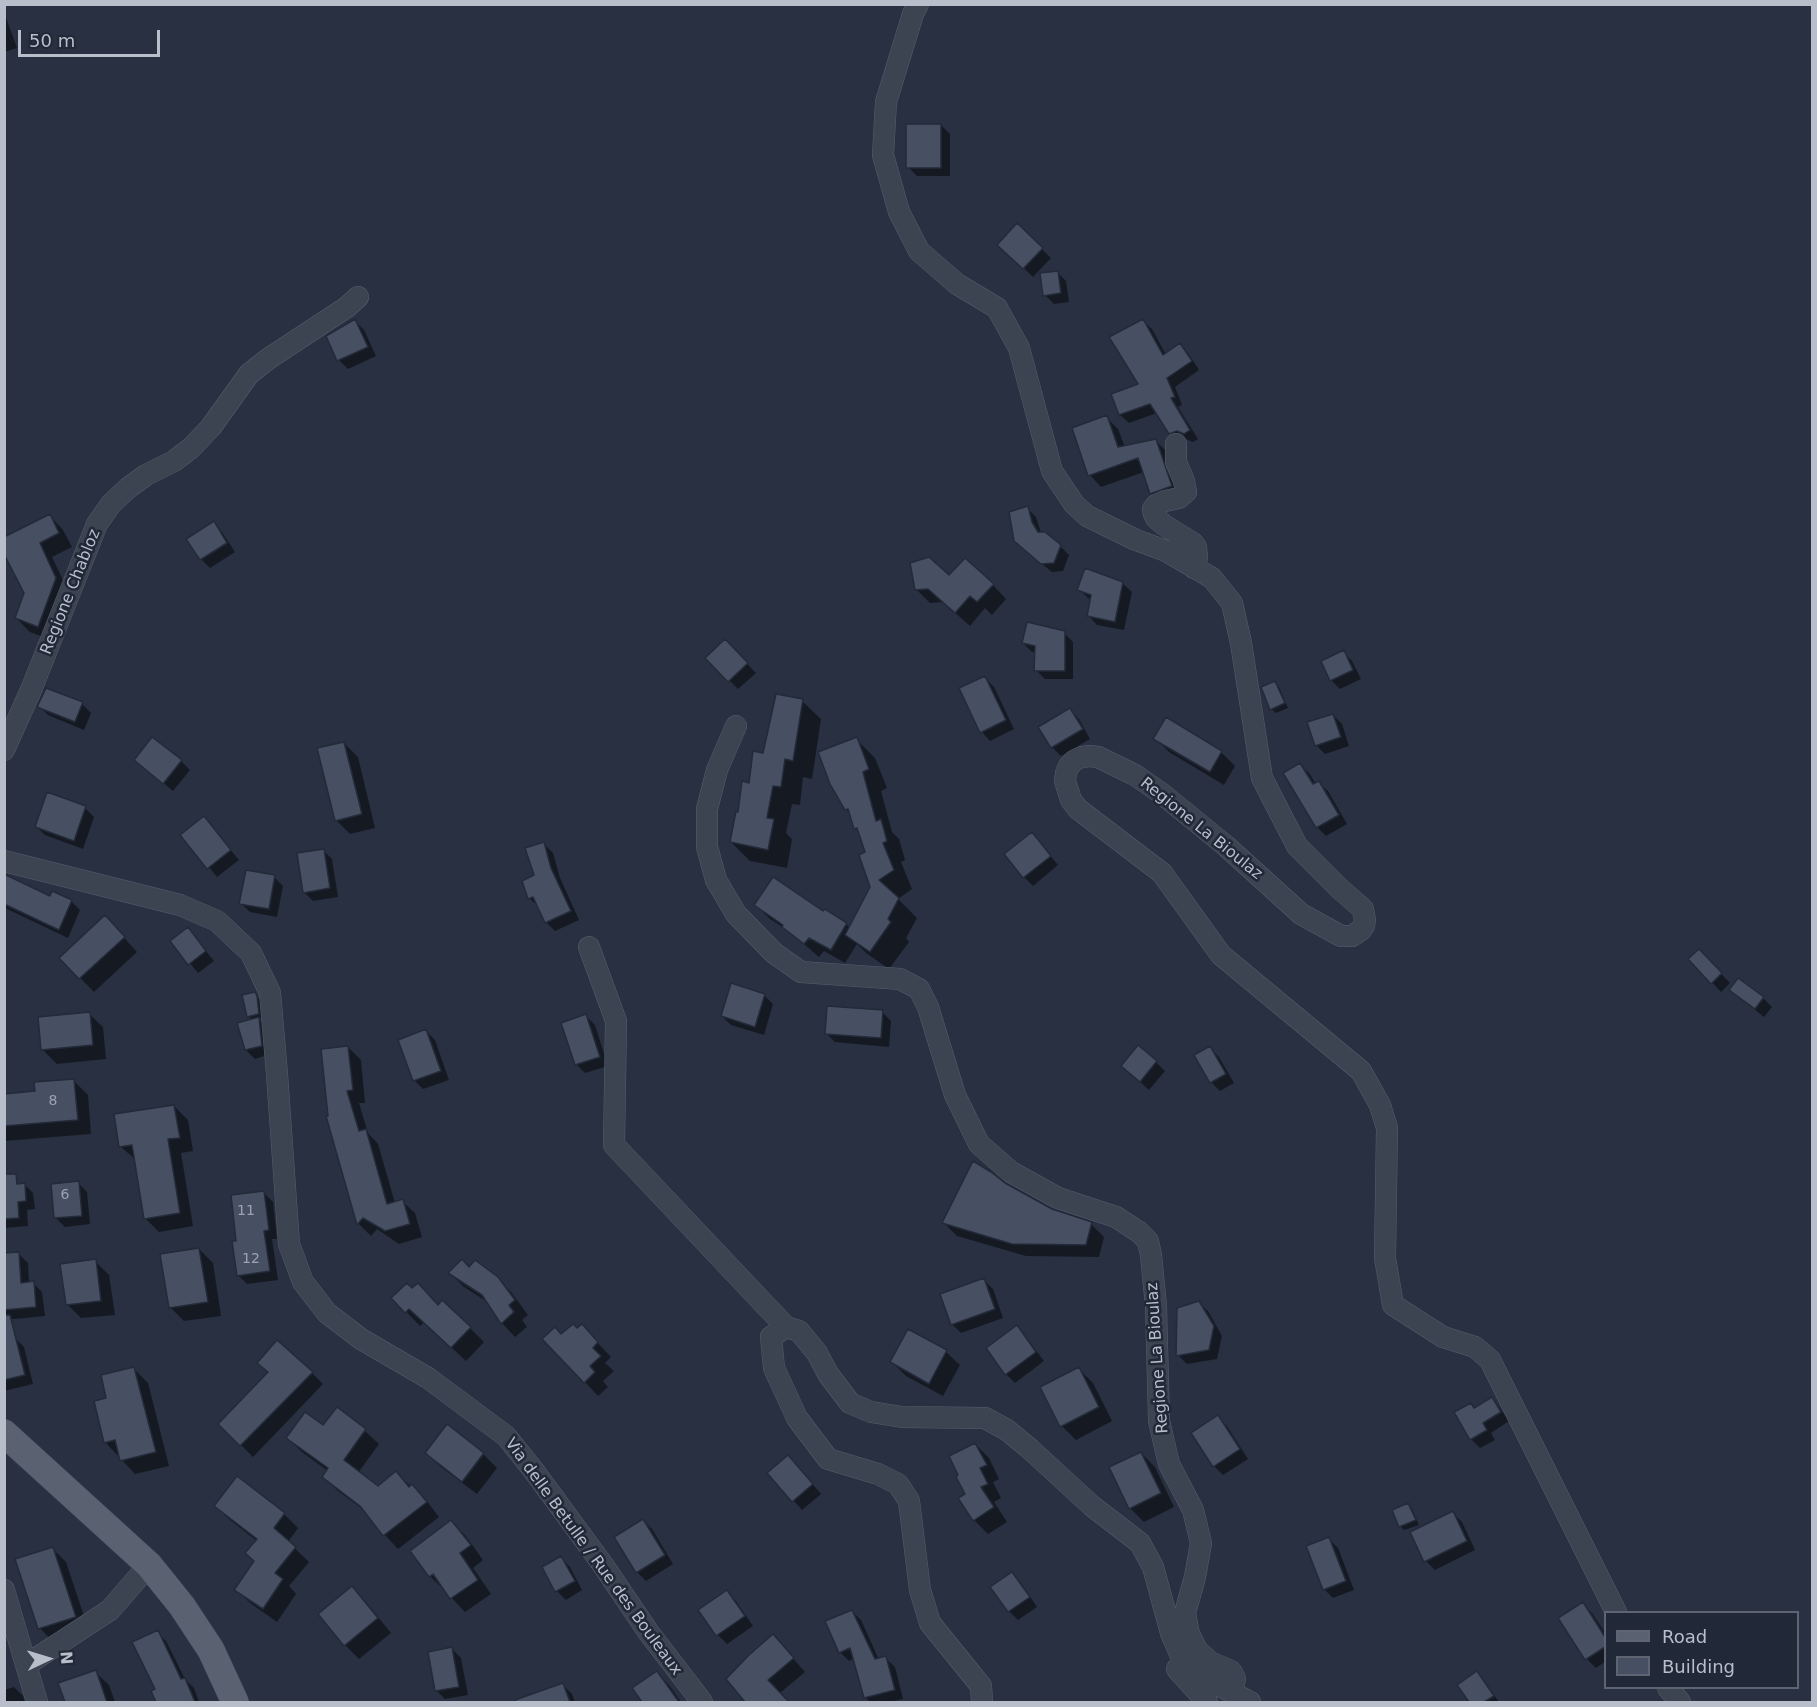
<!DOCTYPE html>
<html>
<head>
<meta charset="utf-8">
<style>
	body { margin:0 }
	#map { position:relative; width:1817px; height:1707px; overflow:hidden; background:#283041; font-family:"DejaVu Sans",sans-serif }
	canvas { display:block }
	.frame { position:absolute; inset:0; border:6px solid #b9becb; pointer-events:none }
	.legend { position:absolute; left:1604px; top:1611px; width:195px; height:78px; box-sizing:border-box; background:#212837; border:2px solid #5e6472; margin:0; padding:8px 10px; list-style:none; font-size:18px; color:#b9becb }
	.legend li { display:flex; align-items:center; gap:12px; height:30px }
	.legend b { width:30px; border:2px solid #5e6472 }
	.north { position:absolute; left:18px; top:1629px; width:60px; height:60px; -webkit-text-stroke:4px #212837; paint-order:stroke; rotate:86deg; font-size:16px; font-weight:700; line-height:24px; text-align:center; color:#b9becb }
	.north::after { content:''; display:block; margin:auto; width:21px; height:27px; background:#b9becb; clip-path:polygon(50% 0,100% 100%,50% 72%,0 100%) }
	.scale { position:absolute; left:18px; top:30px; width:142px; height:27px; box-sizing:border-box; border:3px solid #b9becb; border-top:0; padding-left:8px; font-size:18px; line-height:21px; white-space:nowrap; color:#b9becb; -webkit-text-stroke:4px #212837; paint-order:stroke }
</style>
</head>
<body>
<div id="map">
<canvas width="1817" height="1707"></canvas>
<div class="frame"></div>
<ul class="legend">
<li><b style="height:8px;background:#5a6271"></b>Road</li>
<li><b style="height:16px;background:#475063"></b>Building</li>
</ul>
<div class="north">N</div>
<div class="scale">50 m</div>
</div>
<script>
const context = document.querySelector('canvas').getContext('2d');
context.lineJoin = 'round';
function fill(path, color) {
  context.fillStyle = color;
  context.fill(path, 'evenodd');
}
function shape(rows) {
  const path = new Path2D();
  for (const r of rows) {
    path.moveTo(r[0], r[1]);
    for (let i = 2; i < r.length; i += 2) path.lineTo(r[i], r[i + 1]);
  }
  return path;
}
function strokePath(path, color, width, dash) {
  context.strokeStyle = color;
  context.lineWidth = width;
  context.lineCap = dash ? 'butt' : 'round';
  context.setLineDash(dash || []);
  context.stroke(path);
}
function label(font, color, halo, rows, align = 'center') {
  context.font = font + ' "DejaVu Sans",sans-serif';
  context.lineWidth = 5;
  context.setLineDash([]);
  context.textBaseline = 'middle';
  context.strokeStyle = halo;
  context.fillStyle = color;
  for (const [text, x, y, turn = 0] of rows) {
    context.save();
    context.translate(x, y);
    context.rotate((+turn || 0) * Math.PI / 180);
    context.textAlign = isNaN(turn) ? turn : align;
    if (halo) context.strokeText(text, 0, 0);
    context.fillText(text, 0, 0);
    context.restore();
  }
}
fill(shape([
	[4,12,17,48,4,52],
	[941,125,950,134,950,176,917,176,908,167],
	[1018,226,1051,258,1033,277,1000,245],
	[1057,272,1066,281,1069,302,1054,304,1045,295],
	[355,321,364,330,376,356,348,369,339,360,328,337],
	[1143,321,1152,329,1166,355,1180,345,1188,353,1199,370,1175,387,1182,405,1178,407,1198,439,1193,442,1186,439,1179,441,1170,433,1157,413,1129,423,1120,415,1140,385],
	[1106,417,1118,429,1125,447,1156,441,1168,453,1183,498,1163,505,1151,493,1144,472,1101,487,1090,475],
	[1027,508,1036,517,1041,533,1060,546,1069,555,1063,571,1052,572,1025,550],
	[50,516,63,530,72,547,52,557,69,593,51,640,30,632,16,618,26,593,4,550],
	[214,523,222,532,235,552,210,568,201,559,188,540],
	[949,577,993,585,1006,599,992,615,985,608,970,626,943,602,930,603,916,589],
	[1122,583,1132,592,1124,630,1097,625,1088,615,1092,600,1088,598,1079,589],
	[1064,633,1073,642,1073,679,1045,679,1036,670,1036,652,1032,652,1023,643],
	[725,641,756,673,738,689,707,658],
	[1343,652,1352,661,1361,679,1340,689,1331,680],
	[985,678,994,687,1014,729,990,741,982,732],
	[1275,683,1279,687,1288,708,1276,713,1271,709],
	[802,701,821,719,812,779,803,777,800,805,792,804,786,833,792,839,787,868,750,861,731,842,751,785,764,754],
	[82,704,91,713,84,730,48,715,39,706],
	[1070,710,1079,719,1090,739,1061,756,1052,747],
	[1333,715,1342,724,1349,746,1325,754,1316,745],
	[1166,719,1221,752,1235,766,1224,785,1169,752,1155,738],
	[856,739,875,758,887,788,881,791,892,832,899,839,905,860,901,862,912,889,898,899,917,918,906,938,909,942,889,969,866,953,857,944,845,963,824,951,819,957,790,932,770,919,756,905,824,913,846,924,850,928,872,887,867,853,860,832,855,828,851,814,846,809],
	[344,743,358,757,375,828,350,834,336,820],
	[136,760,181,761,190,770,173,791],
	[1300,765,1309,773,1316,784,1319,783,1328,791,1347,824,1326,836,1317,827],
	[85,808,94,817,83,849,45,835,36,826],
	[204,818,239,860,217,877,182,835],
	[1032,834,1058,865,1033,886,1024,877],
	[544,844,553,853,560,878,579,920,555,931,546,922,539,907,529,898],
	[323,850,332,859,338,897,313,901,304,892],
	[274,877,283,886,277,917,250,912,241,903],
	[4,882,50,898,71,901,80,910,68,938,5,908],
	[188,929,214,961,198,973,172,941],
	[118,931,137,952,94,992,61,958],
	[1699,951,1730,983,1721,992,1690,959],
	[1731,990,1763,998,1772,1007,1764,1017],
	[255,993,261,1002,262,1018,259,1019,268,1028,270,1054,255,1059,246,1050,252,1020,248,1016],
	[764,995,773,1004,764,1035,731,1025,722,1016],
	[882,1012,891,1021,889,1047,835,1042,826,1033],
	[89,1014,103,1027,106,1059,57,1064,43,1050],
	[586,1016,595,1025,608,1066,585,1073,576,1064],
	[426,1031,435,1040,449,1080,423,1089,414,1080],
	[348,1047,361,1060,365,1103,359,1103,368,1133,378,1144,395,1203,402,1201,415,1213,422,1237,399,1244,377,1229,371,1236,359,1224,328,1117],
	[1210,1048,1219,1057,1234,1083,1220,1091,1211,1082],
	[1156,1062,1165,1071,1149,1090,1123,1066],
	[74,1081,88,1095,91,1134,4,1141,4,1095,37,1093],
	[174,1106,188,1120,193,1151,181,1153,193,1226,159,1232,145,1218,136,1160,121,1147],
	[78,1183,87,1192,90,1224,65,1227,56,1218],
	[24,1184,33,1193,35,1209,27,1210,28,1226,4,1228,4,1187],
	[1004,1184,1051,1211,1091,1224,1104,1237,1099,1257,1026,1256,957,1236,944,1223],
	[264,1193,273,1202,277,1239,272,1239,278,1280,247,1284,238,1275,238,1242],
	[199,1249,213,1263,221,1316,184,1321,170,1307],
	[19,1254,28,1263,29,1283,33,1283,42,1292,45,1316,4,1320,4,1255],
	[95,1261,109,1275,115,1315,81,1318,67,1304],
	[469,1269,497,1278,511,1292,528,1315,522,1320,527,1327,515,1337,502,1323,489,1303,464,1287,450,1273],
	[984,1280,993,1289,1003,1318,961,1333,952,1324],
	[393,1298,439,1306,470,1328,484,1342,466,1361,424,1322,420,1326],
	[1198,1302,1208,1311,1222,1336,1217,1359,1187,1364,1178,1355],
	[1016,1327,1025,1336,1044,1361,1015,1383,1006,1374],
	[909,1331,946,1352,960,1365,943,1396,906,1376,892,1362],
	[562,1336,595,1340,611,1357,605,1363,614,1371,603,1381,608,1387,598,1396,585,1382],
	[15,1338,24,1347,33,1384,4,1391,4,1341],
	[134,1369,148,1383,169,1466,135,1474,105,1442,108,1400],
	[1079,1369,1093,1383,1112,1421,1076,1440,1062,1426],
	[312,1373,323,1384,253,1457,220,1424],
	[1492,1399,1500,1408,1509,1421,1491,1433,1495,1440,1480,1448,1471,1439,1471,1404,1476,1409],
	[338,1409,365,1431,379,1444,358,1473,378,1487,396,1473,426,1500,439,1517,398,1549,385,1535,368,1513,338,1491,324,1477,328,1471,302,1452,288,1438,324,1427],
	[1218,1417,1227,1426,1248,1459,1223,1475,1214,1466],
	[975,1444,989,1458,999,1479,993,1482,1001,1498,994,1502,1007,1522,988,1534,974,1520,967,1494],
	[427,1453,483,1454,497,1468,477,1494,441,1467],
	[1141,1453,1155,1467,1174,1507,1144,1522,1130,1508],
	[797,1466,821,1494,802,1510,769,1473],
	[237,1478,284,1514,298,1528,288,1542,309,1562,289,1586,296,1594,277,1622,250,1603,236,1589,255,1562,257,1541,230,1520,216,1506],
	[1408,1505,1412,1509,1419,1525,1404,1530,1400,1526],
	[1453,1513,1462,1522,1475,1550,1435,1570,1426,1561],
	[643,1520,652,1529,673,1564,646,1581,637,1572],
	[451,1522,465,1535,483,1560,473,1568,491,1594,465,1612,452,1598,445,1589,444,1590,430,1576],
	[1329,1539,1338,1548,1354,1590,1333,1598,1324,1589],
	[52,1548,66,1562,89,1631,53,1642,40,1628],
	[561,1558,570,1567,582,1590,566,1600,557,1591],
	[1012,1574,1021,1583,1037,1607,1018,1620,1009,1611,992,1587],
	[352,1588,366,1602,391,1633,359,1659,345,1645,320,1614],
	[727,1592,736,1601,753,1626,727,1644,718,1635,700,1610],
	[1583,1604,1592,1613,1606,1634,1606,1661,1596,1668,1587,1659],
	[852,1611,861,1620,879,1660,885,1658,895,1667,903,1699,889,1702,870,1702,866,1698,855,1658,849,1661,840,1652],
	[157,1632,166,1641,185,1679,194,1688,199,1702,157,1702,153,1691,157,1690],
	[452,1649,461,1658,468,1695,445,1699,436,1690],
	[785,1649,805,1672,780,1693,788,1702,747,1702,728,1679],
	[95,1672,109,1685,115,1702,67,1702,60,1684],
	[656,1672,670,1686,681,1702,642,1702],
	[1477,1673,1485,1682,1499,1702,1471,1702,1459,1685],
	[563,1685,572,1694,575,1702,534,1702,532,1696],
	[14,1687,23,1696,25,1702,4,1702,4,1690]
]), '#0007');
const building = shape([
	[906,124,941,124,941,168,906,168,906,124],
	[1017,223,1043,248,1023,269,997,245,1017,223],
	[1058,271,1061,293,1043,296,1040,273,1058,271],
	[355,319,368,347,337,361,326,336,355,319],
	[1143,319,1163,355,1180,343,1192,361,1167,378,1175,397,1171,398,1190,430,1184,434,1177,431,1169,434,1150,404,1119,415,1111,394,1138,384,1109,337,1143,319],
	[1107,415,1118,447,1156,439,1172,486,1150,494,1138,458,1088,476,1072,428,1107,415],
	[1028,506,1032,522,1038,532,1045,532,1061,545,1054,563,1041,564,1014,541,1009,512,1028,506],
	[50,514,59,533,40,543,56,578,38,627,15,618,24,593,4,554,4,537,50,514],
	[214,521,227,543,200,560,186,539,214,521],
	[929,557,949,575,965,558,994,584,977,602,970,596,955,613,928,589,915,590,910,563,929,557],
	[1085,568,1123,582,1115,622,1087,616,1091,595,1077,590,1085,568],
	[1027,622,1065,631,1065,671,1034,671,1035,646,1022,643,1027,622],
	[725,639,748,663,728,682,705,658,725,639],
	[1344,650,1353,670,1330,681,1321,661,1344,650],
	[985,676,1006,720,980,733,959,688,985,676],
	[1275,681,1285,703,1270,710,1261,687,1275,681],
	[46,688,83,702,75,722,37,707,46,688],
	[776,694,803,699,793,761,785,759,781,787,773,786,767,818,774,819,768,850,730,842,736,811,738,812,742,781,749,783,753,751,763,753,776,694],
	[1070,708,1083,729,1051,748,1038,727,1070,708],
	[1333,714,1341,737,1315,746,1307,722,1333,714],
	[1166,717,1222,751,1210,772,1153,739,1166,717],
	[152,737,182,760,163,784,134,760,152,737],
	[857,737,869,769,863,772,876,821,881,819,887,841,883,843,894,870,879,880,899,898,888,919,891,922,870,952,845,935,870,887,859,855,865,852,857,828,854,829,848,809,845,810,830,784,818,752,857,737],
	[344,742,362,814,335,821,317,748,344,742],
	[1300,763,1313,784,1319,781,1339,815,1316,828,1283,773,1300,763],
	[47,792,86,806,74,841,35,827,47,792],
	[204,816,231,850,207,869,180,835,204,816],
	[1032,832,1051,856,1023,878,1004,854,1032,832],
	[544,842,551,868,571,911,545,923,533,897,528,899,522,881,534,875,525,848,544,842],
	[324,849,330,888,303,893,297,853,324,849],
	[246,870,275,875,269,909,239,904,246,870],
	[4,874,50,896,52,891,72,900,59,930,4,904,4,874],
	[773,877,823,911,825,909,847,923,831,950,809,938,804,944,782,927,783,925,754,905,773,877],
	[105,915,125,937,79,979,59,958,105,915],
	[188,927,206,951,188,965,170,941,188,927],
	[1699,949,1722,973,1711,984,1688,959,1699,949],
	[1738,978,1764,997,1755,1009,1729,990,1738,978],
	[731,983,765,994,755,1027,721,1016,731,983],
	[255,992,257,996,259,1014,247,1017,242,995,255,992],
	[827,1006,883,1010,881,1038,825,1034,827,1006],
	[90,1012,93,1045,41,1050,38,1017,90,1012],
	[586,1014,600,1057,575,1065,561,1023,586,1014],
	[259,1017,262,1046,245,1050,237,1023,259,1017],
	[426,1029,441,1071,413,1081,398,1040,426,1029],
	[1138,1045,1157,1061,1140,1082,1121,1066,1138,1045],
	[348,1046,353,1090,347,1091,359,1131,366,1129,387,1204,403,1199,410,1224,385,1231,363,1218,357,1225,326,1116,328,1116,321,1049,348,1046],
	[1210,1046,1226,1074,1210,1083,1194,1055,1210,1046],
	[74,1079,78,1120,4,1126,4,1094,35,1091,34,1082,74,1079],
	[174,1105,180,1138,168,1139,180,1213,144,1219,132,1145,119,1147,114,1114,174,1105],
	[973,1161,991,1172,1005,1183,1052,1209,1092,1222,1086,1245,1012,1244,942,1223,973,1161],
	[4,1174,16,1174,17,1184,25,1183,26,1201,18,1202,19,1218,4,1219,4,1174],
	[79,1181,82,1216,54,1218,51,1184,79,1181],
	[264,1191,269,1230,264,1231,270,1271,237,1276,232,1241,236,1241,231,1195,264,1191],
	[199,1248,208,1302,169,1308,160,1254,199,1248],
	[19,1252,21,1283,34,1281,36,1307,4,1310,4,1253,19,1252],
	[96,1259,101,1301,66,1305,60,1264,96,1259],
	[462,1259,469,1267,475,1260,498,1277,515,1300,509,1305,514,1312,501,1324,482,1295,448,1273,462,1259],
	[984,1278,995,1309,951,1325,940,1294,984,1278],
	[407,1283,412,1288,418,1283,438,1305,442,1300,471,1327,451,1348,409,1309,405,1313,391,1298,407,1283],
	[1199,1301,1214,1326,1209,1350,1176,1356,1177,1308,1199,1301],
	[4,1315,10,1315,25,1375,4,1380,4,1315],
	[573,1324,577,1328,582,1324,598,1342,593,1348,601,1356,590,1366,595,1372,584,1383,542,1339,555,1327,561,1334,573,1324],
	[1017,1325,1036,1352,1005,1375,986,1348,1017,1325],
	[908,1329,947,1350,929,1384,890,1362,908,1329],
	[277,1340,313,1372,240,1446,218,1424,268,1372,257,1363,277,1340],
	[134,1367,156,1452,120,1461,115,1440,104,1443,94,1401,106,1398,101,1375,134,1367],
	[1079,1367,1099,1407,1060,1427,1040,1387,1079,1367],
	[1492,1397,1501,1412,1483,1423,1487,1430,1470,1440,1454,1412,1471,1403,1474,1408,1492,1397],
	[337,1407,366,1429,344,1460,378,1486,396,1471,409,1487,412,1484,427,1502,383,1536,360,1506,322,1477,328,1468,286,1438,305,1412,323,1425,337,1407],
	[1218,1415,1240,1449,1213,1467,1191,1433,1218,1415],
	[447,1424,484,1453,462,1482,425,1453,447,1424],
	[975,1443,987,1465,980,1468,988,1484,981,1487,994,1507,973,1521,958,1498,965,1494,956,1477,958,1475,949,1456,975,1443],
	[1141,1452,1161,1493,1129,1509,1109,1467,1141,1452],
	[788,1455,813,1484,792,1502,767,1473,788,1455],
	[237,1476,285,1513,274,1528,296,1547,275,1573,283,1579,263,1609,234,1590,254,1561,245,1553,257,1539,214,1506,237,1476],
	[1408,1503,1416,1520,1399,1527,1392,1510,1408,1503],
	[1453,1511,1467,1541,1424,1562,1410,1532,1453,1511],
	[643,1519,665,1555,636,1573,614,1537,643,1519],
	[451,1520,471,1545,460,1553,478,1580,450,1599,433,1574,429,1577,410,1551,451,1520],
	[1329,1537,1346,1581,1323,1590,1306,1546,1329,1537],
	[53,1547,76,1617,38,1629,15,1559,53,1547],
	[561,1556,575,1581,555,1592,542,1567,561,1556],
	[1012,1572,1030,1597,1008,1612,990,1587,1012,1572],
	[352,1586,378,1618,344,1646,318,1614,352,1586],
	[727,1590,745,1616,716,1636,698,1610,727,1590],
	[1583,1602,1605,1637,1605,1647,1585,1660,1558,1618,1583,1602],
	[852,1610,875,1659,886,1656,895,1690,864,1698,850,1648,839,1653,825,1621,852,1610],
	[158,1630,181,1679,185,1678,195,1702,156,1702,151,1691,155,1689,132,1642,158,1630],
	[773,1634,794,1658,768,1680,789,1702,745,1702,726,1679,749,1655,773,1634],
	[452,1647,459,1687,435,1691,428,1652,452,1647],
	[96,1670,107,1702,65,1702,58,1683,96,1670],
	[657,1671,679,1702,642,1702,632,1688,657,1671],
	[1477,1671,1494,1696,1484,1702,1469,1702,1457,1685,1477,1671],
	[563,1683,570,1702,515,1702,515,1700,563,1683]
]);
fill(building, '#475063');
strokePath(building, '#232a39', 1.5);
const minor = shape([
	[918,4,913,14,886,102,883,155,899,212,919,251,957,284,997,308,1019,348,1052,471,1074,504,1087,516,1136,540,1166,551,1212,578,1232,603,1241,643,1262,778,1297,846,1340,889,1363,909,1365,920,1364,926,1361,930,1352,936,1341,936,1301,914,1226,846,1161,793,1135,775,1098,757,1090,756,1082,757,1075,760,1069,766,1066,773,1065,781,1071,800,1078,809,1162,873,1221,955,1361,1071,1380,1105,1387,1128,1385,1258,1393,1305,1443,1337,1475,1347,1490,1360,1616,1612],
	[1176,444,1176,462,1184,481,1186,492,1179,498,1165,501,1156,505,1153,509,1154,514,1156,518,1164,525,1193,543,1196,547,1197,557,1194,568],
	[736,726,717,770,707,809,707,847,716,880,736,914,774,953,801,972,900,979,919,989,928,1007,955,1095,979,1144,1011,1172,1058,1198,1116,1217,1139,1232,1148,1241,1151,1255,1156,1306,1159,1421,1169,1464,1193,1510,1201,1543,1195,1577,1185,1613,1189,1634,1197,1650,1210,1662,1231,1671,1235,1679,1232,1693],
	[4,750,31,690,97,524,111,504,128,488,146,475,174,461,191,448,211,427,249,374,268,359,347,307,358,297],
	[4,861,180,905,217,921,251,953,270,993,277,1074,289,1244,303,1282,327,1313,361,1339,428,1378,506,1436,534,1471,603,1565,649,1633,702,1702],
	[589,947,616,1021,614,1145,786,1327],
	[4,1590,37,1702],
	[26,1665,110,1610,149,1565],
	[1177,1669,1207,1702],
	[1668,1688,1680,1702],
	[982,1702,981,1686,930,1623,920,1590,909,1501,898,1484,878,1474,828,1459,797,1418,774,1368,771,1337,786,1327,799,1331,817,1353,828,1374,850,1403,871,1412,902,1417,985,1418,1007,1430,1030,1449,1092,1506,1140,1543,1153,1567,1171,1633,1181,1656,1201,1676,1250,1702]
]);
const major = shape([
	[4,1433,149,1565,182,1606,211,1650,235,1702]
]);
strokePath(minor, '#575e6c', 22);
strokePath(major, '#464c5b', 28);
strokePath(minor, '#3c4351', 21);
strokePath(major, '#5a6271', 27);
label('14px', '#9ca2b1', null, [
	["8",53,1101],
	["6",65,1195],
	["11",246,1211],
	["12",251,1259]
]);
label('16px', '#b9becb', '#212837', [
	["Regione Chabloz",71,592,-68],
	["Regione La Bioulaz",1201,829,39],
	["Regione La Bioulaz",1158,1358,-94],
	["Via delle Betulle / Rue des Bouleaux",593,1557,54]
]);
</script>
</body>
</html>
